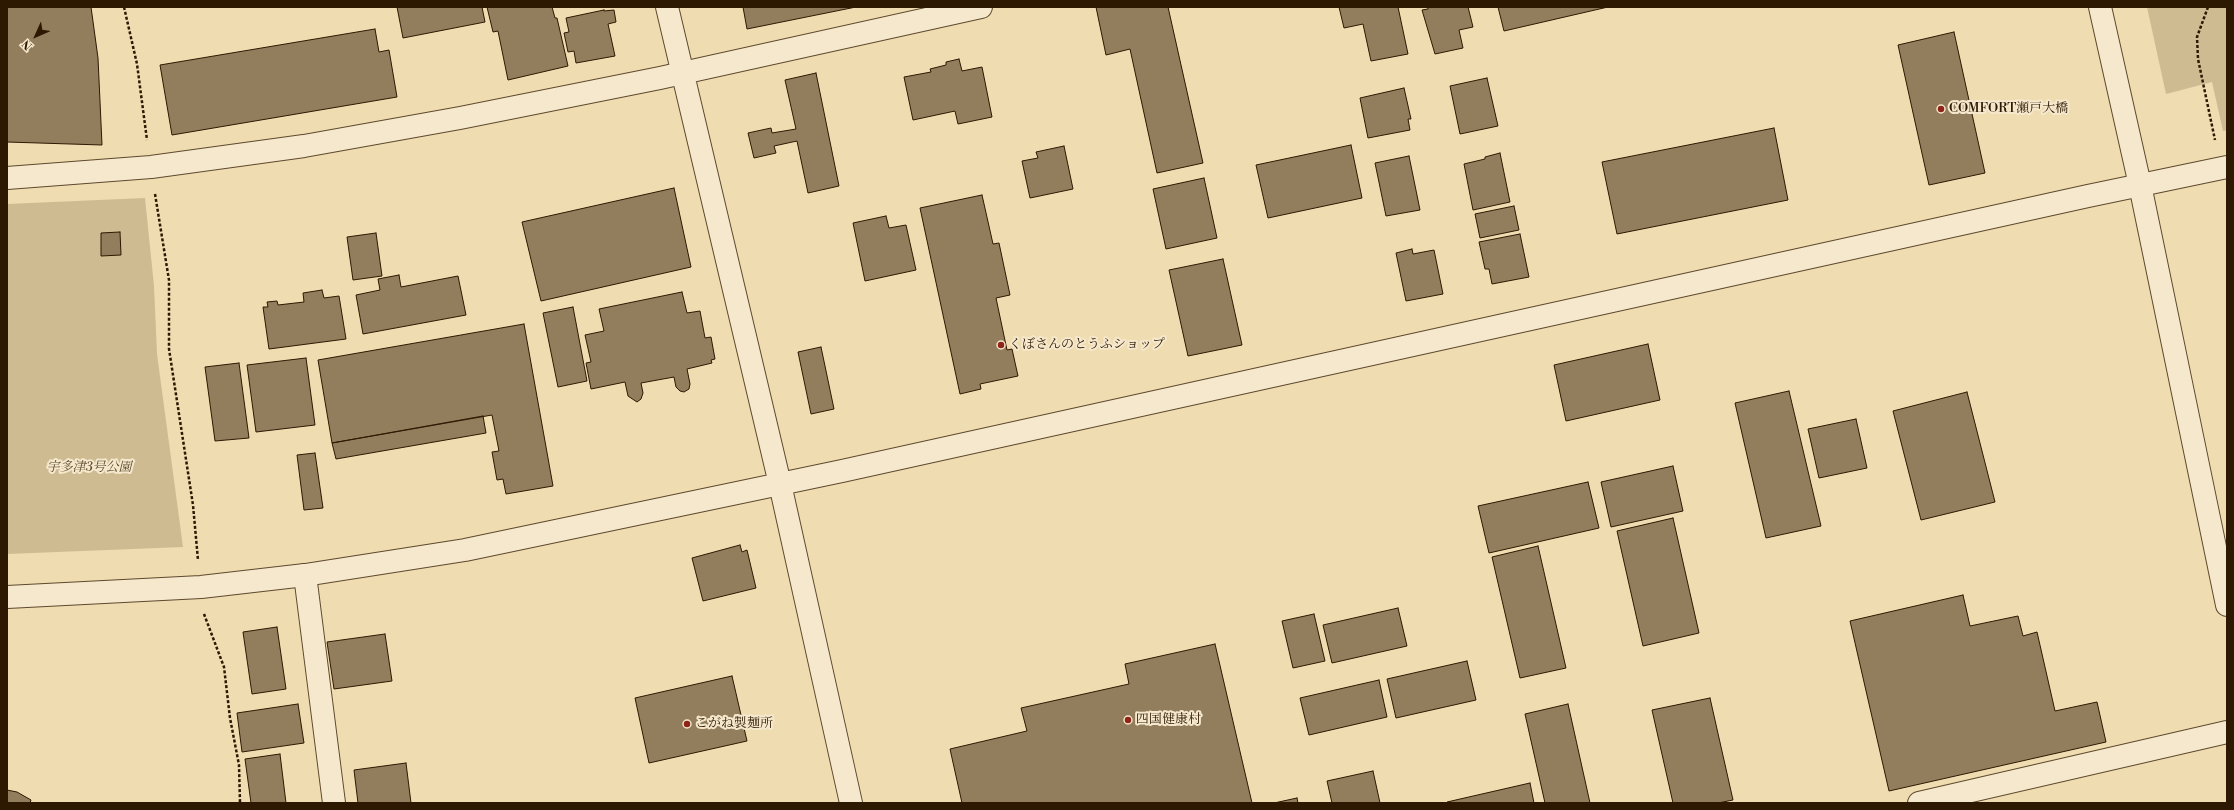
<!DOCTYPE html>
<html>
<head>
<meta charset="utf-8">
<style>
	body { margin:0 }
	#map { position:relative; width:2234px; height:810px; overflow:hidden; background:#efdcb0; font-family:"Libre Bodoni",serif }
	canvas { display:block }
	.frame { position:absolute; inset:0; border:8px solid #2d1802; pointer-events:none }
	.north { position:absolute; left:16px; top:16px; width:40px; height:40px; -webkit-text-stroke:3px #f5e8cc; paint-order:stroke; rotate:225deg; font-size:11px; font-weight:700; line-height:16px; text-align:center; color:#2d1802 }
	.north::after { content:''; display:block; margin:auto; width:14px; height:18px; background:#2d1802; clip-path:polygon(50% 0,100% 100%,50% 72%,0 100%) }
</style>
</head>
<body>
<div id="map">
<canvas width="2234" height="810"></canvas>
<div class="frame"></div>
<div class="north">N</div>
</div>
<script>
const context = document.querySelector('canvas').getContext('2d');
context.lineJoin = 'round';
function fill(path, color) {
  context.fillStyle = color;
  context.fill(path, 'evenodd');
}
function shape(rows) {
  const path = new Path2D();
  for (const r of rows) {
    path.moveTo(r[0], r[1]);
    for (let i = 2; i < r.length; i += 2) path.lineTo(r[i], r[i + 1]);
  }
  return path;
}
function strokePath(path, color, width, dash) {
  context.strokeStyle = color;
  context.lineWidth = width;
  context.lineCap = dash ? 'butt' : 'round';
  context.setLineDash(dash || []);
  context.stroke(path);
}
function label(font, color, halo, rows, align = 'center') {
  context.font = font + ' "Libre Bodoni","Noto Serif JP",serif';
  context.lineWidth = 4;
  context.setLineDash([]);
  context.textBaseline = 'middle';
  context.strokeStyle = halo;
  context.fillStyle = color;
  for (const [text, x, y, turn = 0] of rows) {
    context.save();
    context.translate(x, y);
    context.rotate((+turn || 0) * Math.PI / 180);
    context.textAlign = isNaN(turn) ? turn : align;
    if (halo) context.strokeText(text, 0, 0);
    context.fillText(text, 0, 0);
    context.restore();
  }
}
fill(shape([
	[2147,7,2227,7,2227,130,2223,131,2212,82,2166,94],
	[145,198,154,286,157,354,183,547,7,554,7,204]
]), '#cebb92');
const building = shape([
	[7,7,91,7,98,58,102,145,7,142,7,7],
	[397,7,482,7,485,22,403,38,397,7],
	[487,7,552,7,555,18,557,18,568,66,508,80,498,31,493,32,487,7],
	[743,7,856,7,747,29,743,7],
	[1096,7,1168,7,1203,163,1157,173,1130,49,1106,55,1096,7],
	[1339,7,1398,7,1408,54,1371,61,1363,24,1344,28,1339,7],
	[1428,7,1468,7,1473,27,1459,30,1463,48,1435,54,1422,10,1428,9,1428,7],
	[1498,7,1608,7,1504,31,1498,7],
	[604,10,604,11,614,10,616,22,608,24,615,56,576,63,574,51,568,52,564,33,569,32,566,18,604,10],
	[375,29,379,52,389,50,397,97,172,135,160,65,375,29],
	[1954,32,1985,173,1929,185,1898,45,1954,32],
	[959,59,962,71,982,67,992,117,958,124,955,111,913,120,904,77,931,72,930,69,946,65,946,62,959,59],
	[816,73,839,186,808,193,797,141,774,146,776,153,754,158,748,133,771,128,772,133,796,129,785,80,816,73],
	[1487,78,1498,126,1460,134,1450,86,1487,78],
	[1404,88,1411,119,1408,119,1410,130,1368,138,1360,98,1404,88],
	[1774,128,1788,200,1617,234,1602,162,1774,128],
	[1351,145,1362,198,1268,218,1256,165,1351,145],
	[1064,146,1073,189,1030,198,1022,161,1038,158,1036,152,1064,146],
	[1500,153,1510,202,1473,210,1464,164,1485,159,1485,157,1500,153],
	[1409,156,1420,210,1386,216,1375,163,1409,156],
	[1204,178,1217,238,1166,249,1153,189,1204,178],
	[674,188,691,267,541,301,522,222,674,188],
	[982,195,993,244,999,243,1010,295,996,298,1007,350,1012,349,1018,376,980,384,981,389,960,394,920,208,982,195],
	[1514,206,1519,230,1480,238,1475,214,1514,206],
	[886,216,889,228,906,225,916,270,865,281,853,223,886,216],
	[120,232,121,255,101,256,101,233,120,232],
	[376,233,382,276,353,280,347,237,376,233],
	[1520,234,1529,277,1492,284,1489,269,1485,269,1479,242,1520,234],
	[1412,249,1413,254,1434,250,1443,294,1406,301,1396,253,1412,249],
	[1223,259,1242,345,1188,356,1169,270,1223,259],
	[399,275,401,287,458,276,466,315,363,334,356,295,380,290,378,279,399,275],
	[322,290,324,298,339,296,346,339,269,349,263,307,268,307,267,302,277,301,278,305,304,302,303,293,322,290],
	[682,292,687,313,700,311,705,338,711,337,715,359,711,360,712,363,687,369,690,384,689,389,684,392,680,391,676,387,674,377,641,383,643,393,641,399,637,402,628,396,625,382,591,389,586,363,591,362,585,335,604,331,599,309,682,292],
	[573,307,587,381,558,387,543,313,573,307],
	[524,324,553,486,506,494,503,479,497,480,492,452,499,451,492,415,332,443,318,360,524,324],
	[1648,344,1660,400,1566,421,1554,365,1648,344],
	[821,347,834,409,811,414,798,352,821,347],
	[306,358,315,425,256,432,247,365,306,358],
	[239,363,249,438,215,441,205,367,239,363],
	[1789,391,1821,526,1766,538,1735,403,1789,391],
	[1967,392,1995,502,1921,520,1893,411,1967,392],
	[483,416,486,433,336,459,332,443,483,416],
	[1856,419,1867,468,1819,478,1808,429,1856,419],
	[315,453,323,508,304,510,297,455,315,453],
	[1673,466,1683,511,1611,527,1601,482,1673,466],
	[1588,482,1599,528,1489,553,1478,506,1588,482],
	[1673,518,1699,633,1643,646,1617,531,1673,518],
	[740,545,742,552,747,550,756,588,703,601,692,558,740,545],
	[1538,546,1566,668,1520,678,1492,557,1538,546],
	[1963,595,1970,626,2018,616,2023,636,2037,632,2055,711,2097,702,2106,742,1889,791,1850,621,1963,595],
	[1398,608,1407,646,1332,663,1323,625,1398,608],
	[1314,614,1325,661,1293,668,1282,621,1314,614],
	[277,627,286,689,252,694,243,632,277,627],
	[385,634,392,681,334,689,327,642,385,634],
	[1215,644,1252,803,962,803,950,749,1027,731,1021,708,1129,684,1125,664,1215,644],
	[1467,661,1476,700,1396,718,1387,679,1467,661],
	[732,676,747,741,649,763,635,698,732,676],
	[1379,680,1387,717,1309,735,1300,698,1379,680],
	[1710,698,1733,800,1718,803,1673,803,1652,710,1710,698],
	[298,704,304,743,242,752,237,713,298,704],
	[1568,704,1590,803,1545,803,1525,714,1568,704],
	[280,754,286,803,251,803,245,759,280,754],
	[406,763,411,803,358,803,354,770,406,763],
	[1373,771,1380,803,1332,803,1327,781,1373,771],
	[1530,783,1534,803,1447,803,1447,802,1530,783],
	[7,790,17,792,31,800,30,803,7,803,7,790],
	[1297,798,1298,803,1274,803,1297,798]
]);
fill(building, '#927e5c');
strokePath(building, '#2d1802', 1);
const minor = shape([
	[305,575,334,803]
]);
const tertiary = shape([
	[667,7,780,484,851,803],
	[2100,7,2140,185,2227,605],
	[7,178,151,167,304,146,460,118,660,78,981,7],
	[7,597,201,587,305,575,465,550,842,471,2088,196,2227,167],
	[1919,803,2227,732]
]);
strokePath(minor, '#5e492e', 24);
strokePath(tertiary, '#5e492e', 24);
strokePath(shape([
	[124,7,137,64,147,140],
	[2208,7,2197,37,2198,59,2215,140],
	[155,194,169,280,169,349,193,505,198,560],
	[204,614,224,667,230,718,239,765,240,803]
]), '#2d1802', 2.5, [3, 2]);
strokePath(minor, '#f5e8cc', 22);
strokePath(tertiary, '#f5e8cc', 22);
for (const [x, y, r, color] of [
	[1941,109,4,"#8f2418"],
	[1001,345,4,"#8f2418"],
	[1128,720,4,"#8f2418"],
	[687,724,4,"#8f2418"]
]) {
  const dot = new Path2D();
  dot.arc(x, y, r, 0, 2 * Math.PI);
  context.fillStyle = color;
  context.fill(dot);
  strokePath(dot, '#f5e8cc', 1.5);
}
label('13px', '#2d1802', '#f5e8cc', [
	["COMFORT瀬戸大橋",1949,109],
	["くぼさんのとうふショップ",1009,345],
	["四国健康村",1136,720],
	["こがね製麺所",695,724]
], 'left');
label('italic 13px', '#5d492d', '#f5e8cc', [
	["宇多津3号公園",89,468]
]);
</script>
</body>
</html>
